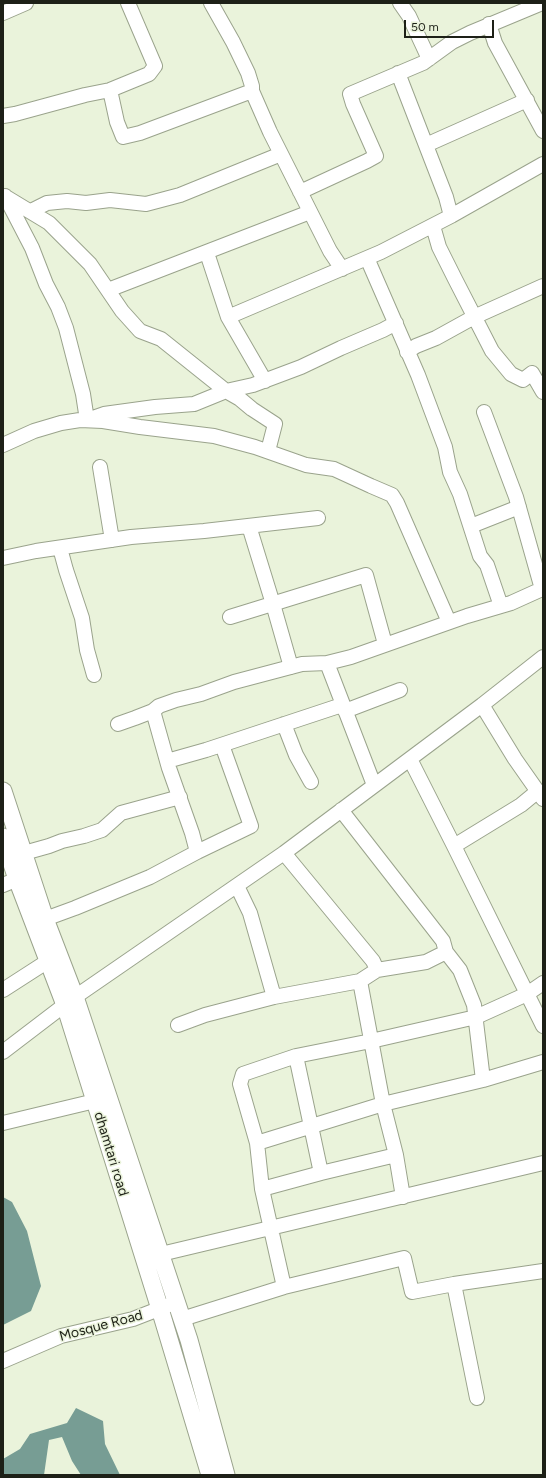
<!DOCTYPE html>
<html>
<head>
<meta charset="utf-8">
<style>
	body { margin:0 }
	#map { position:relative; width:546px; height:1478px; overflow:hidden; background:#eaf3db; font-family:Figtree,sans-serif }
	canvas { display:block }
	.frame { position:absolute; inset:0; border:4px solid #1d2017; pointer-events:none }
	.scale { position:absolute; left:404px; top:20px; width:90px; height:18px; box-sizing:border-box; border:2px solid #1d2017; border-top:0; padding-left:5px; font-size:12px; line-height:14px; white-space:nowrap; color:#1d2017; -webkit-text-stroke:3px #eaf3db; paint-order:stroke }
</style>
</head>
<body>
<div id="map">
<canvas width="546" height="1478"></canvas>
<div class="frame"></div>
<div class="scale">50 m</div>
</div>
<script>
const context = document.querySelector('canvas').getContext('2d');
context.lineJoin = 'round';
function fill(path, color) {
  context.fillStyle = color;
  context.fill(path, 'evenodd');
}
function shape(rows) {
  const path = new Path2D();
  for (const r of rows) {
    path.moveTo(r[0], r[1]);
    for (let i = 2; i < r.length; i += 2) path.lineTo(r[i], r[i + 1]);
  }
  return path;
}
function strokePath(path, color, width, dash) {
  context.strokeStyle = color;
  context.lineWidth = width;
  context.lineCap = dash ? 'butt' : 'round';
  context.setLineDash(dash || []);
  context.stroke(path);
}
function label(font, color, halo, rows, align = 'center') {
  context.font = font + ' Figtree,sans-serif';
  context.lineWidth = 3;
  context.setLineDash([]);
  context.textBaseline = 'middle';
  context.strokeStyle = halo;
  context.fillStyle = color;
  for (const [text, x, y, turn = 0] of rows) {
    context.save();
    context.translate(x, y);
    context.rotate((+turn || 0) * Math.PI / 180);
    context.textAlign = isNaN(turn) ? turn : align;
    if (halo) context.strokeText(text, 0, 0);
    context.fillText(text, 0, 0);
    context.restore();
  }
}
fill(shape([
	[3,1197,12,1202,27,1231,41,1286,31,1311,3,1325],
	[76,1408,103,1421,105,1444,120,1475,81,1475,72,1461,62,1437,49,1440,44,1475,3,1475,3,1459,20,1449,30,1434,67,1423]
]), '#779d94');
const minor = shape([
	[211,3,233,42,248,73,252,86,252,91,270,132,330,251,342,269],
	[400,3,409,16,429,59],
	[3,13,26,3],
	[489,24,495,43,543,131],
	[398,73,446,197,451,216],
	[110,90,117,122,123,137,140,133,252,91],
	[3,116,15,114,85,95,110,90,149,74,155,66,128,3],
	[426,145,527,100],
	[300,192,367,161,376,156,353,104,350,94,423,63,452,42,470,33,542,3],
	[5,196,32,248,46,284,58,307,66,328,83,394,87,420,104,414,155,407,194,404,226,391,253,385,301,367,341,348,383,330,396,323],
	[6,197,49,223,90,264,122,311,140,331,161,339,226,391,240,399,252,409,275,424,268,451],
	[31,211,47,203,67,201,86,203,110,200,146,204,180,195,281,154],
	[433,226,439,247,455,279,492,351,511,374,523,380,532,373,543,392],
	[207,253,228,317,265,381],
	[367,258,418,375,445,447,450,472,460,494,480,556,487,565,501,606],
	[108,290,310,212],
	[228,317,381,252,451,216,543,164],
	[407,352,416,346,436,338,474,317,543,286],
	[484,412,516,497,542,589,543,588],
	[3,445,34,431,61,423,80,420,103,421,140,427,214,436,255,447,306,465,334,469,371,486,392,495,397,503,449,622],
	[100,467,112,540],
	[249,526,273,604,291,667],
	[471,526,519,507],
	[60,548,66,570,82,618,87,650,94,675],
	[3,558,36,551,131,537,204,531,318,518],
	[230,617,366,575,385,644],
	[327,663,374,785],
	[482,705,515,759,543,799],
	[153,711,169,768,192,833,197,852],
	[345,711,400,690],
	[118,724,135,718,153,711,159,706,176,700,201,694,234,682,302,664,327,663,351,657,467,616,511,603,542,589],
	[284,724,296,755,311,782],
	[410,759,454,846,543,1026],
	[167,761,206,750,342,705],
	[341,810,443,941,446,952],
	[454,846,521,805,538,791],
	[24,853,49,846,62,841,84,836,102,830,121,813,180,797],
	[284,853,373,961,377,970],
	[3,885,27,875],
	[237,886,250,913,274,997],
	[45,919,75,908,150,877,197,852,251,826,222,745],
	[360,981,383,1104,396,1155,403,1197],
	[3,990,48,961],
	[178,1025,205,1015,274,997,360,981,377,970,426,962,446,952,460,970,474,1005,483,1080],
	[3,1052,75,997,284,853,482,705,543,657],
	[296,1056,321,1173,396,1155],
	[3,1123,95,1101],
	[257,1143,383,1104,483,1080,543,1062],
	[262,1189,321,1173],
	[161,1254,543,1163],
	[454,1284,477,1398],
	[284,1287,262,1189,257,1143,240,1084,243,1074,296,1056,371,1041,476,1017,527,994,543,983],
	[182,1319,284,1287,404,1258,412,1292,454,1284,543,1271],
	[3,1361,61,1336,133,1319,169,1305]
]);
const major = shape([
	[3,791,45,919,75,997,189,1340,226,1475],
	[3,837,17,879,65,1005,160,1309,210,1475]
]);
strokePath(minor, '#9aa38c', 16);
strokePath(major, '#9aa38c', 19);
strokePath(minor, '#fff', 14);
strokePath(major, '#fff', 17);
label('14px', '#1d2017', '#eaf3db', [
	["dhamtari road",111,1154,73],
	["Mosque Road",101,1326,-15]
]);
</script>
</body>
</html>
